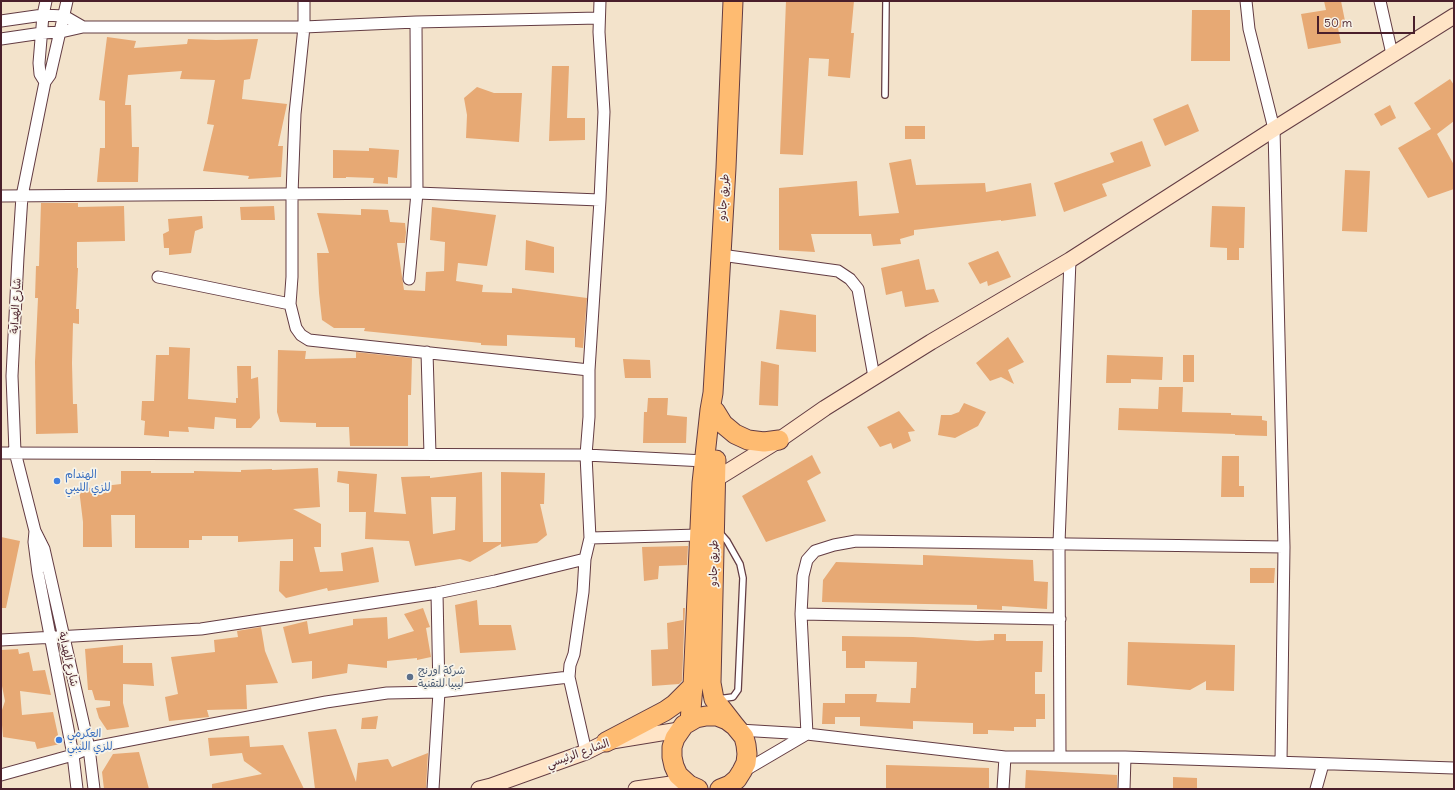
<!DOCTYPE html>
<html>
<head>
<meta charset="utf-8">
<style>
	body { margin:0 }
	#map { position:relative; width:1455px; height:790px; overflow:hidden; background:#f3e3cb; font-family:Delius,sans-serif }
	canvas { display:block }
	.frame { position:absolute; inset:0; border:2px solid #4a1f2b; pointer-events:none }
	.scale { position:absolute; left:1317px; top:16px; width:98px; height:18px; box-sizing:border-box; border:2px solid #4a1f2b; border-top:0; padding-left:5px; font-size:12px; line-height:14px; white-space:nowrap; color:#4a1f2b; -webkit-text-stroke:3px #f7f3e8; paint-order:stroke }
</style>
</head>
<body>
<div id="map">
<canvas width="1455" height="790"></canvas>
<div class="frame"></div>
<div class="scale">50 m</div>
</div>
<script>
const context = document.querySelector('canvas').getContext('2d');
context.lineJoin = 'round';
function fill(path, color) {
  context.fillStyle = color;
  context.fill(path, 'evenodd');
}
function shape(rows) {
  const path = new Path2D();
  for (const r of rows) {
    path.moveTo(r[0], r[1]);
    for (let i = 2; i < r.length; i += 2) path.lineTo(r[i], r[i + 1]);
  }
  return path;
}
function strokePath(path, color, width, dash) {
  context.strokeStyle = color;
  context.lineWidth = width;
  context.lineCap = dash ? 'butt' : 'round';
  context.setLineDash(dash || []);
  context.stroke(path);
}
function label(font, color, halo, rows, align = 'center') {
  context.font = font + ' Delius,"Playpen Sans Arabic",sans-serif';
  context.lineWidth = 3.5;
  context.setLineDash([]);
  context.textBaseline = 'middle';
  context.strokeStyle = halo;
  context.fillStyle = color;
  for (const [text, x, y, turn = 0] of rows) {
    context.save();
    context.translate(x, y);
    context.rotate((+turn || 0) * Math.PI / 180);
    context.textAlign = isNaN(turn) ? turn : align;
    if (halo) context.strokeText(text, 0, 0);
    context.fillText(text, 0, 0);
    context.restore();
  }
}
fill(shape([
	[786,1,854,1,851,33,854,33,850,78,828,76,829,59,809,58,803,155,780,154],
	[1324,1,1341,1,1346,26,1338,28,1341,43,1308,49,1301,14,1326,10],
	[1192,10,1230,10,1230,61,1191,61],
	[107,37,136,41,134,48,187,44,188,39,216,40,258,39,250,79,244,80,242,99,287,104,278,146,283,146,281,177,248,179,249,176,203,171,214,125,207,124,215,80,180,79,182,71,128,75,125,105,131,105,132,147,139,147,138,182,97,182,100,148,105,148,105,101,99,100],
	[552,66,569,66,567,118,585,118,585,140,549,141],
	[1450,79,1454,85,1454,121,1437,134,1454,165,1454,189,1428,198,1398,148,1431,129,1414,103],
	[477,87,494,93,522,93,519,142,466,138,467,115,464,98],
	[1188,104,1199,131,1165,146,1153,119],
	[1390,105,1396,118,1381,126,1374,114],
	[905,126,925,126,925,139,905,139],
	[1142,141,1151,166,1102,184,1107,196,1064,212,1054,183,1114,162,1110,153],
	[369,148,399,150,397,178,388,177,388,184,373,183,374,178,346,177,346,178,333,178,333,150,369,151],
	[911,159,916,185,985,183,986,192,1031,183,1036,216,1001,221,1001,220,914,230,914,235,900,239,901,244,873,246,871,234,811,234,815,252,779,250,779,188,857,181,859,216,899,213,889,163],
	[1345,170,1370,171,1367,232,1342,231],
	[41,203,78,203,78,207,124,206,125,241,77,242,77,268,78,268,76,309,79,309,79,324,73,323,72,363,73,404,77,404,78,433,36,434,35,362,38,298,35,298,36,266,39,266],
	[274,206,275,220,241,220,240,207],
	[1212,206,1245,207,1244,248,1239,248,1239,260,1227,260,1227,248,1210,247],
	[432,207,496,215,487,266,458,263,456,281,483,285,482,292,512,293,512,288,587,298,583,348,575,347,575,338,507,335,507,346,481,345,481,343,364,331,365,328,334,328,322,320,319,293,317,253,329,253,317,213,361,215,361,209,388,210,390,222,405,223,406,232,405,243,397,243,404,290,425,291,426,272,444,271,445,242,430,240],
	[202,216,203,228,195,231,191,253,169,255,169,248,164,248,163,234,169,231,168,219],
	[526,240,554,247,554,273,525,270],
	[998,251,1011,277,988,286,987,281,980,284,968,263],
	[919,259,926,290,934,289,939,302,905,307,902,291,886,295,881,268],
	[780,310,816,315,816,352,776,349],
	[1008,337,1024,362,1008,370,1014,384,1001,377,990,381,976,363],
	[169,347,190,348,188,399,236,403,236,398,238,398,237,366,251,366,251,379,258,377,260,418,251,428,236,428,236,419,215,417,214,429,188,427,189,432,169,431,169,437,144,435,145,421,141,420,142,401,154,401,156,355,169,355],
	[278,350,306,351,305,359,356,358,356,352,412,358,411,395,408,395,408,446,350,446,349,427,316,427,316,423,280,422,277,412],
	[1107,355,1163,357,1162,380,1131,379,1131,383,1106,383],
	[1183,355,1194,355,1194,382,1183,382],
	[623,359,650,360,651,378,625,378],
	[761,361,779,365,778,406,759,405],
	[1159,387,1183,387,1182,412,1231,413,1231,415,1262,416,1262,420,1267,421,1267,436,1235,435,1235,434,1118,430,1119,408,1158,409],
	[648,398,668,398,667,415,687,417,686,443,643,443,644,412,647,412],
	[964,403,986,412,978,426,955,438,938,435,941,415,951,415,959,412],
	[899,411,915,431,908,432,911,441,893,449,891,443,880,447,867,427],
	[812,455,821,473,807,481,826,521,766,542,742,496],
	[1222,456,1239,456,1239,486,1244,486,1244,497,1221,497],
	[318,468,320,507,293,509,321,524,321,547,314,547,320,572,343,571,341,553,373,547,379,582,328,591,327,588,286,598,279,591,280,561,293,561,293,539,238,542,238,536,202,536,202,540,189,540,189,548,135,548,135,515,111,515,112,547,83,547,83,522,79,489,121,484,121,471,151,471,151,473,194,473,194,471,241,472,241,470,272,469,272,470],
	[338,471,377,474,374,512,406,514,401,477,430,476,430,478,482,472,483,542,501,542,501,472,545,473,544,504,540,504,547,535,537,543,501,547,501,544,470,562,460,559,415,566,409,541,365,539,366,512,349,512,349,484,337,482],
	[431,497,456,497,455,530,433,534],
	[1,537,20,541,6,608,1,608],
	[688,546,687,565,659,566,658,579,644,581,642,547],
	[923,555,1033,560,1034,581,1048,582,1047,609,1002,606,1002,610,977,609,977,605,822,602,823,580,836,562,923,565],
	[1250,568,1275,568,1274,583,1250,583],
	[477,600,479,625,511,625,516,650,460,653,455,605],
	[423,608,430,627,426,628,431,657,417,660,417,658,387,661,387,668,348,664,347,673,312,679,312,661,292,663,283,627,307,621,309,634,353,625,353,619,387,617,388,639,414,631,404,614],
	[683,608,685,608,682,681,679,684,652,686,651,650,668,649,667,623,683,620],
	[261,627,265,651,278,683,246,685,247,709,207,710,209,717,169,721,165,697,178,694,171,657,215,652,214,640,238,637,237,631],
	[994,634,1006,634,1006,641,1043,641,1042,672,1035,672,1035,694,1045,694,1045,719,1036,719,1036,727,1014,727,1014,731,988,730,988,734,973,734,973,723,913,721,913,729,860,726,860,717,835,717,835,724,822,724,823,703,845,703,845,694,877,694,876,702,910,703,911,688,916,688,917,662,865,661,865,668,846,668,846,651,842,651,842,636,913,637,977,641,994,640],
	[1128,642,1235,645,1234,691,1206,690,1206,681,1190,690,1127,685],
	[123,645,123,663,152,663,154,686,123,684,123,703,129,727,107,730,99,718,96,708,110,706,110,701,95,700,92,690,88,690,85,649],
	[18,649,19,654,29,652,33,671,45,670,51,695,20,691,22,715,53,712,60,744,37,749,35,742,3,737,1,713,5,701,1,681,1,650],
	[378,716,376,729,361,729,362,718],
	[336,729,356,782,358,763,388,759,392,767,428,753,426,788,425,789,315,789,308,732],
	[249,736,250,747,283,745,304,789,212,789,212,784,262,774,244,761,242,753,210,756,208,738],
	[139,752,149,789,104,789,102,772,113,754],
	[886,765,989,768,989,789,886,789],
	[1026,770,1117,775,1117,789,1025,789],
	[1173,777,1197,778,1197,789,1173,789]
]), '#e7a974');
const lane = shape([
	[885,95,886,1],
	[718,699,733,697,738,690,743,578,740,564,727,541,720,533]
]);
const street = shape([
	[67,1,50,75,45,82,22,196,18,257,12,376,15,452,35,531,44,549,89,748,94,789],
	[304,1,304,27,295,114,292,194,292,277,290,304,296,328,301,335,309,340,589,370],
	[1246,1,1249,29,1274,129,1284,547,1281,762],
	[1380,1,1392,54],
	[1,21,43,15,64,16,83,27],
	[1,39,42,33,61,32,83,27,304,27,416,22,599,18],
	[45,82,40,74,39,63,43,15,46,1],
	[1,196,417,193,600,200],
	[721,255,838,271,850,279,858,289,874,377],
	[158,277,290,304],
	[409,279,417,193,416,22],
	[427,352,430,454],
	[1,453,586,455,705,461],
	[35,531,34,542,38,573,73,755,77,789],
	[590,538,699,535],
	[801,614,1060,619],
	[1,640,201,629,437,593,495,581,585,559,590,538,586,455,589,417,589,370,600,200,604,112,599,32,600,1],
	[569,677,586,752],
	[739,730,807,734,1005,757,1125,757,1454,768],
	[807,734,801,614,803,576,807,560,815,551,834,545,856,541,1284,547],
	[1060,757,1059,543,1070,260],
	[744,771,807,734],
	[1,775,73,755,89,748,326,702,387,693,439,692,569,677,570,665,574,654,583,592,585,559],
	[433,789,439,692,437,593],
	[1003,789,1005,757],
	[1124,789,1125,757],
	[1316,789,1323,764]
]);
const secondary = shape([
	[707,482,716,479,779,440,825,408,931,342,1070,260,1274,129,1454,16],
	[479,789,491,786,586,752,606,742,679,730],
	[636,789,685,782]
]);
const highway = shape([
	[715,411,723,424,735,434,748,440,764,442,779,440],
	[716,460,711,683,714,699,735,726],
	[690,721,693,686,702,483,710,410,713,393,726,168,733,1],
	[606,742,665,711,675,704,693,686],
	[698,789,689,785,678,775,674,766,672,757,672,747,675,738,684,725,696,718,706,716,717,716,727,720,735,726,744,737,746,745,747,754,746,763,742,771,737,779,730,785,720,789]
]);
strokePath(lane, '#633c43', 8);
strokePath(street, '#633c43', 13);
strokePath(secondary, '#633c43', 17);
strokePath(highway, '#633c43', 21);
strokePath(lane, '#fff', 5.5);
strokePath(street, '#fff', 11);
strokePath(secondary, '#ffe4c6', 15);
strokePath(highway, '#febb71', 19);
for (const [x, y, r, color] of [
	[57,481,4,"#3f7fe0"],
	[410,677,4,"#5c6f8a"],
	[59,740,4,"#3f7fe0"]
]) {
  const dot = new Path2D();
  dot.arc(x, y, r, 0, 2 * Math.PI);
  context.fillStyle = color;
  context.fill(dot);
  strokePath(dot, '#f7f3e8', 1.5);
}
label('11px', '#4a1f2b', '#f7f3e8', [
	["طريق جادو",724,197,-86],
	["شارع الهداية",16,306,-87],
	["طريق جادو",714,563,-89],
	["شارع الهداية",68,659,77],
	["الشارع الرئيسي",578,754,-20]
]);
label('11px', '#366cbe', '#f7f3e8', [
	["الهندام",65,475],
	["للزي الليبي",65,488],
	["العكرمي",67,734],
	["للزي الليبي",67,747]
], 'left');
label('11px', '#4e5e75', '#f7f3e8', [
	["شركة اورنج",418,671],
	["ليبيا للتقنية",418,684]
], 'left');
</script>
</body>
</html>
